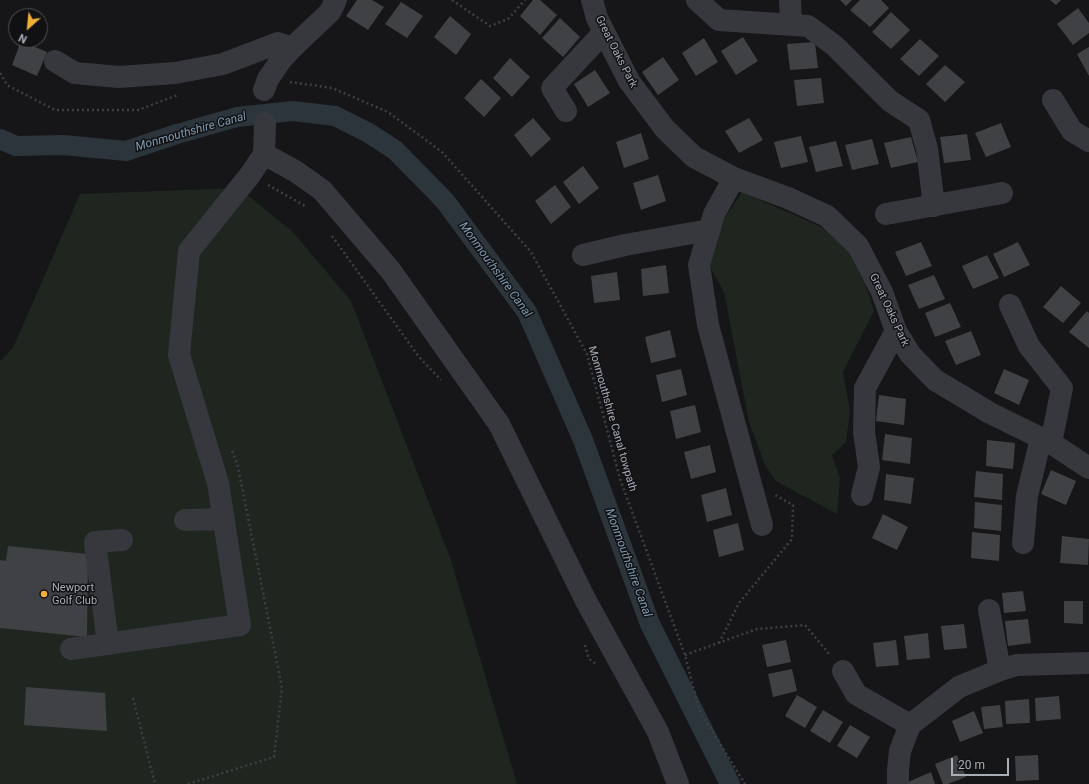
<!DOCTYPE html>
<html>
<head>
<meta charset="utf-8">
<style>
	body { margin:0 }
	#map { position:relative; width:1089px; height:784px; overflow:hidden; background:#161618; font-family:Roboto,sans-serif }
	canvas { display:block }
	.north { position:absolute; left:8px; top:8px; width:40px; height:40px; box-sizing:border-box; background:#111113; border:1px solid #4d4f55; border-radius:50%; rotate:207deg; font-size:11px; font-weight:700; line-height:16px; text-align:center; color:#a8adb8 }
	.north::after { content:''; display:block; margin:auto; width:14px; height:18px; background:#f2b134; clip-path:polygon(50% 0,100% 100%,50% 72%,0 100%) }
	.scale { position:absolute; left:951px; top:758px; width:58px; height:18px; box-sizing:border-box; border:2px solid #a8adb8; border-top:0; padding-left:5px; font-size:12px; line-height:14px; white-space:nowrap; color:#a8adb8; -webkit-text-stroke:3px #111113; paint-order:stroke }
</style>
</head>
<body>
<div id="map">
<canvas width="1089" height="784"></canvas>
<div class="north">N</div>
<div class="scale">20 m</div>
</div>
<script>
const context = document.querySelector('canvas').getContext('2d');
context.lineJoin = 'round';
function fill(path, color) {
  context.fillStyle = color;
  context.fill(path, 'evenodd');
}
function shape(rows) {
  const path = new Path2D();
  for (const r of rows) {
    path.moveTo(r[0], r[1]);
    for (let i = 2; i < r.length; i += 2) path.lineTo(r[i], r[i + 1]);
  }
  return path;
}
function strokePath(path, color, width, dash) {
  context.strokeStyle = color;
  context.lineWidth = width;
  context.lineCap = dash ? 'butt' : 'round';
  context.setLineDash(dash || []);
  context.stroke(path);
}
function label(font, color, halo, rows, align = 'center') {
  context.font = font + ' Roboto,sans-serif';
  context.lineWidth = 3;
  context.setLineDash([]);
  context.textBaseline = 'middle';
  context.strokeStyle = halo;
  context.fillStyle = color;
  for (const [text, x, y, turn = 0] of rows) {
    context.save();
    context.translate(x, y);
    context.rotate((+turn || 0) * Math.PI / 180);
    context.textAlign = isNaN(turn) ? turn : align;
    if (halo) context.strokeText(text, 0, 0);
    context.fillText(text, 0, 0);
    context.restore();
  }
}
fill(shape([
	[239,188,293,232,351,301,451,560,517,784,0,784,0,361,13,348,80,194],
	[742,192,823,228,848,251,865,283,874,311,843,372,850,411,846,442,832,455,840,478,837,514,776,481,765,465,749,422,724,292,708,263,719,227]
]), '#1e261f');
strokePath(shape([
	[0,139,16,146,63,145,126,151,177,134,237,117,293,111,335,116,367,132,395,150,445,201,527,312,583,440,650,624,730,784]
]), '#2c353c', 20);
fill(shape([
	[357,0,372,0,384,7,368,30,346,16],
	[533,0,540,0,557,15,540,35,520,16],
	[840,0,852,0,846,6],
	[860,0,881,0,889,8,870,27,850,10],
	[1050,0,1061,0,1056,5],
	[401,2,423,16,407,38,385,24],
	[1078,8,1089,23,1089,33,1073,45,1057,24],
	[891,12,910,30,891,49,872,32],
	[450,16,471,34,456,55,434,37],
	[560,18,580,37,563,57,542,38],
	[743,37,758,61,736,75,721,51],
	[704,38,718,62,696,76,682,53],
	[920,39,939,56,919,76,900,59],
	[21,41,47,52,37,76,12,65],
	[815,42,818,68,790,70,787,44],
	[1089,47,1089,76,1077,54],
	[663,57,679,80,658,95,642,72],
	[510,58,530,77,512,97,493,78],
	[945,65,965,82,945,102,926,84],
	[595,70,610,93,588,107,574,84],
	[821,78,824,103,797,106,794,80],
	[481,79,501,98,484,117,464,98],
	[533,118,551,139,531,157,514,135],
	[749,118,763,140,739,153,725,131],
	[1001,123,1011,147,986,157,975,133],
	[641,133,649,159,624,168,616,142],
	[967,134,971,160,944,163,940,137],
	[801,136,808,162,781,168,774,142],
	[911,137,918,162,891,168,884,143],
	[872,139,879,164,852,170,845,145],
	[836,141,843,166,816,172,809,147],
	[583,166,599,188,579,204,563,182],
	[658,175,666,201,641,210,633,183],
	[555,185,571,207,551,224,535,201],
	[921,242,932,266,906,276,895,252],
	[1018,242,1030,265,1004,277,993,254],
	[987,255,999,278,973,289,962,266],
	[666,265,669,293,643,296,641,269],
	[617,272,620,300,594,303,591,276],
	[934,275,945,299,919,309,908,285],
	[1061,286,1081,303,1063,323,1043,307],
	[950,303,961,327,935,337,925,313],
	[1087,311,1089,313,1089,348,1069,332],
	[670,330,676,357,651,363,645,337],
	[971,331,981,355,956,365,945,341],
	[681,369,687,395,662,402,656,375],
	[1004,369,1029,380,1019,405,994,393],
	[879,395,906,399,904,425,876,421],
	[695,405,701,432,676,439,670,411],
	[885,434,912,438,910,464,882,460],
	[987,440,1015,443,1013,469,986,466],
	[710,445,716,472,691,479,684,452],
	[1051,470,1076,481,1066,505,1041,494],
	[976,471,1003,474,1002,500,974,497],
	[886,474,914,478,911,504,884,500],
	[726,488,732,515,707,522,701,495],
	[975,502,1002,505,1001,531,974,528],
	[883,514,908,527,897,550,872,538],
	[738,523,744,550,719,557,713,530],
	[972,532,1000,535,999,561,971,558],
	[1062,536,1089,539,1088,565,1060,563],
	[8,546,88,554,87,637,0,628,0,560,6,561],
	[1023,591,1026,611,1004,613,1002,593],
	[1064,601,1083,601,1083,624,1064,623],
	[1028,619,1031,643,1008,646,1005,621],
	[964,624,967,648,944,650,941,626],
	[928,633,930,658,907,660,904,636],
	[786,640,791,662,767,667,762,645],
	[896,640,899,665,876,667,873,643],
	[792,669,797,691,773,697,768,674],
	[26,687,105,693,107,731,24,725],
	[797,695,817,707,805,728,785,716],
	[1059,696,1061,719,1036,721,1035,698],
	[1029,699,1030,723,1006,724,1005,701],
	[1000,705,1003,727,984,729,981,707],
	[823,710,843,722,830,743,810,731],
	[974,711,983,733,960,742,952,721],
	[850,725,870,737,857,758,837,746],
	[957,755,966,777,948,784,943,784,935,764],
	[1038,755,1039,780,1016,781,1015,756],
	[931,772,935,784,909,784,908,782]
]), '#404145');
strokePath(shape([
	[452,0,490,26,508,19,525,0],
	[0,73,7,85,55,110,138,110,178,95],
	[290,82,332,88,388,112,442,152,531,252,587,354,620,479,685,655,699,710,745,784],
	[268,185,307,207],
	[332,236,419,357,441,380],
	[719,643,739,603,792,539,793,505,775,495],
	[585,645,589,659,596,664],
	[685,655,757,629,805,625,830,655],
	[133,698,155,784],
	[188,784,274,757,282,688,238,467,231,448]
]), '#3d3f44', 2.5, [2, 3]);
strokePath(shape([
	[592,0,597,18,629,81,665,129,694,157,734,178,788,198,827,216,858,246,882,292,896,331,910,354,935,380,990,413,1051,443,1089,468],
	[697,0,719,20,808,26,835,46,890,101,919,120,927,149,934,206],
	[790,0,791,25],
	[55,61,75,73,119,77,175,73,223,64,278,43,292,48],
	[264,90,268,79,281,60,292,48,330,12,336,0],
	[1053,100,1072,131,1089,141],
	[566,111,552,88,604,32],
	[264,154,295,171,322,190,391,271,499,424,586,601,658,732,678,784],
	[734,178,714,214,699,265,708,325,762,525],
	[886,214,1002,193],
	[583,255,625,245,709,230],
	[1010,305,1029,346,1062,388,1051,443],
	[862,495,869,467,864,432,865,388,896,331],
	[185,520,224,519],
	[1023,543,1027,496,1041,438],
	[989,610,1000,670],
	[108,644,95,542,122,540],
	[71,649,240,625,218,483,179,355,189,251,250,175,264,154,265,123],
	[843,671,856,694,910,725],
	[898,784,898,770,900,751,910,725,959,687,1000,670,1017,665,1089,663]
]), '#37383d', 22);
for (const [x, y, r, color] of [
	[44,594,4,"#f2b134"]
]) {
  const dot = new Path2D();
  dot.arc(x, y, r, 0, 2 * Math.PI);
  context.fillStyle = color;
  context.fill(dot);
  strokePath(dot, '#111113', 1.5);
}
label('11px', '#a8adb8', '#111113', [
	["Great Oaks Park",616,52,63],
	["Great Oaks Park",889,310,65],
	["Monmouthshire Canal towpath",612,419,74]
]);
label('11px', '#a8adb8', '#111113', [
	["Newport",52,588],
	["Golf Club",52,601]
], 'left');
label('italic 12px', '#7f9bb3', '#111113', [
	["Monmouthshire Canal",191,132,-16],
	["Monmouthshire Canal",495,270,54],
	["Monmouthshire Canal",628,563,70]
]);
</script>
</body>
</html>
